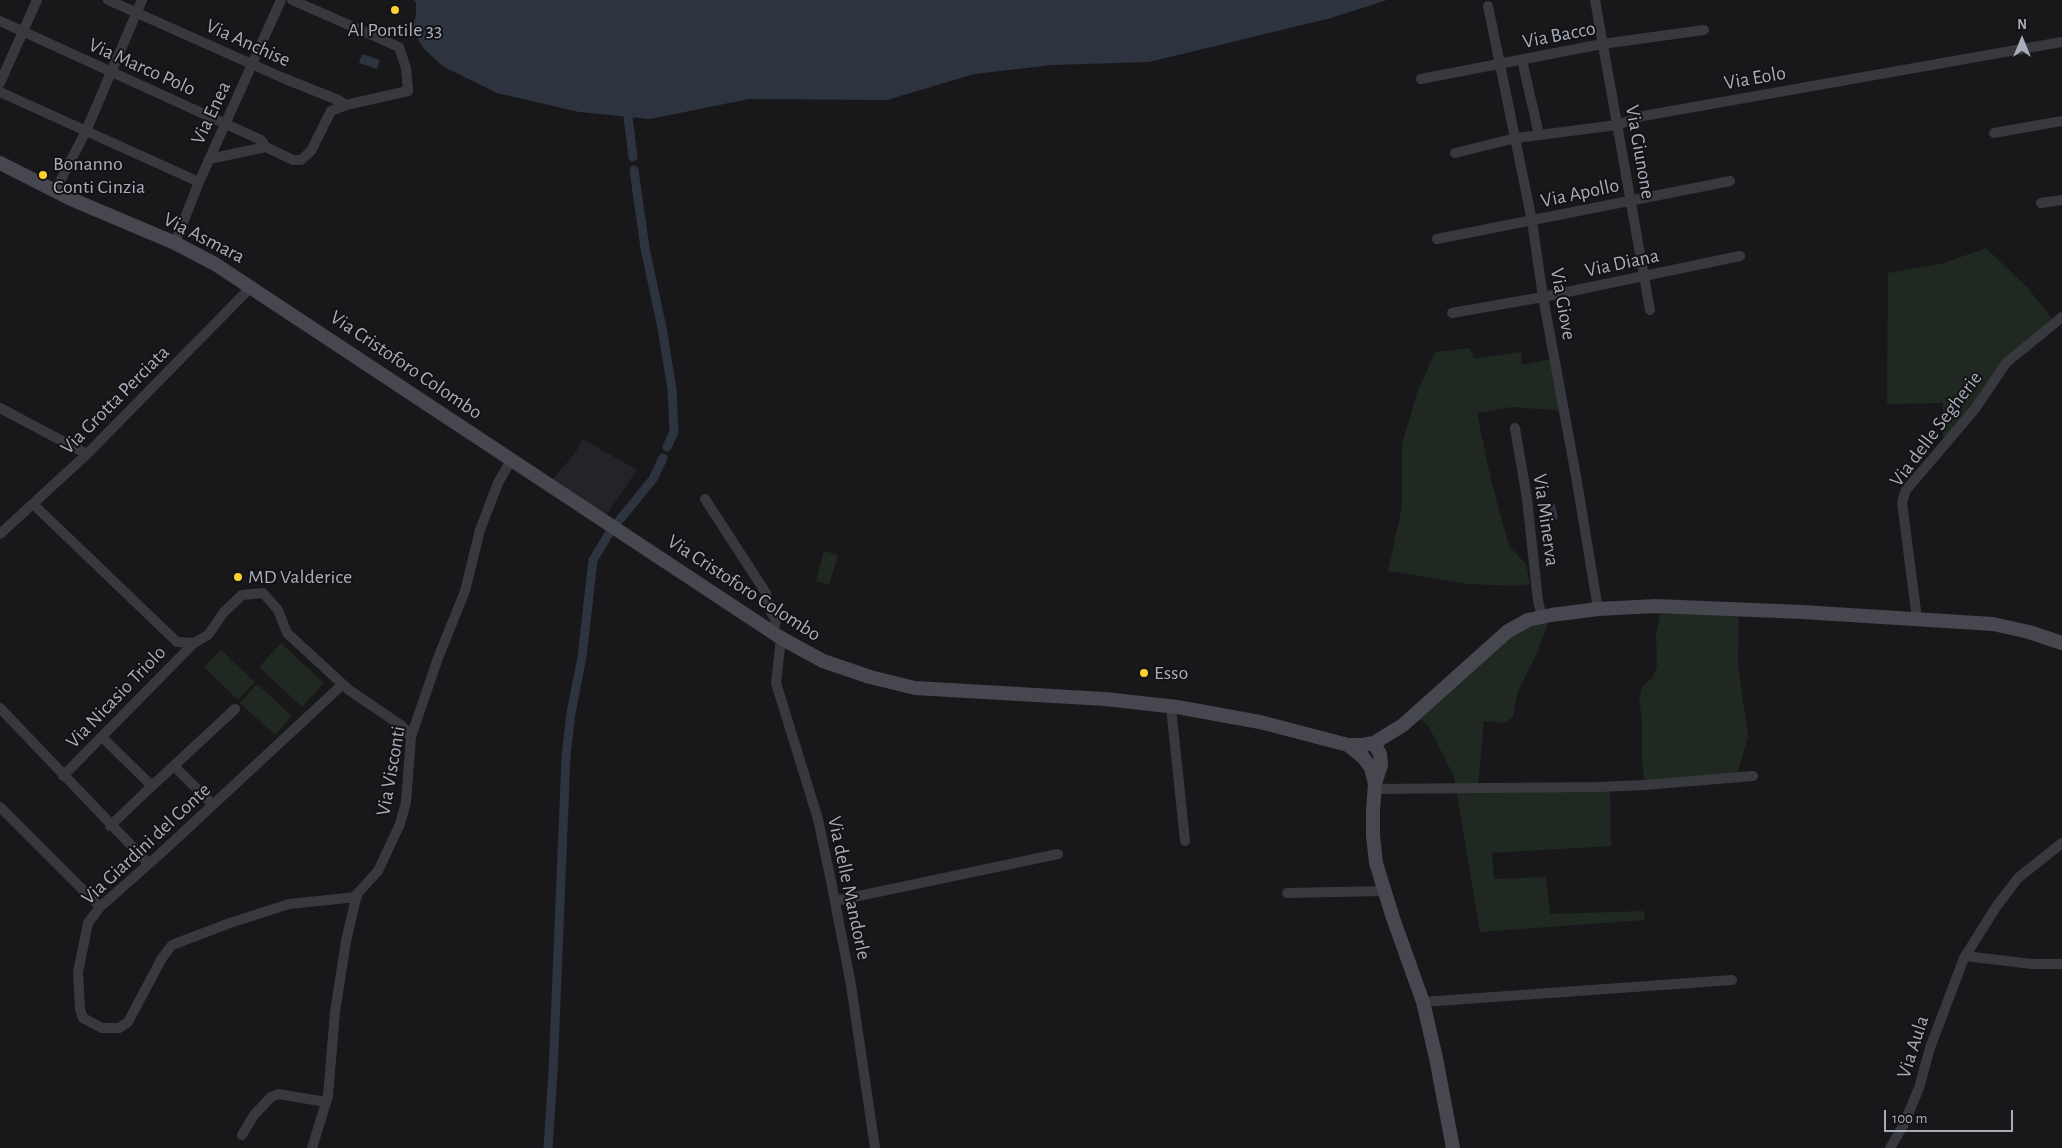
<!DOCTYPE html>
<html>
<head>
<meta charset="utf-8">
<style>
	body { margin:0 }
	#map { position:relative; width:2062px; height:1148px; overflow:hidden; background:#18181a; font-family:"Alegreya Sans",sans-serif }
	canvas { display:block }
	.north { position:absolute; left:1997px; top:15px; width:50px; height:50px; -webkit-text-stroke:4px #131315; paint-order:stroke; rotate:0deg; font-size:14px; font-weight:700; line-height:20px; text-align:center; color:#a9acba }
	.north::after { content:''; display:block; margin:auto; width:18px; height:22px; background:#a9acba; clip-path:polygon(50% 0,100% 100%,50% 72%,0 100%) }
	.scale { position:absolute; left:1884px; top:1110px; width:129px; height:22px; box-sizing:border-box; border:2px solid #a9acba; border-top:0; padding-left:6px; font-size:15px; line-height:18px; white-space:nowrap; color:#a9acba; -webkit-text-stroke:4px #131315; paint-order:stroke }
</style>
</head>
<body>
<div id="map">
<canvas width="2062" height="1148"></canvas>
<div class="north">N</div>
<div class="scale">100 m</div>
</div>
<script>
const context = document.querySelector('canvas').getContext('2d');
context.lineJoin = 'round';
function fill(path, color) {
  context.fillStyle = color;
  context.fill(path, 'evenodd');
}
function shape(rows) {
  const path = new Path2D();
  for (const r of rows) {
    path.moveTo(r[0], r[1]);
    for (let i = 2; i < r.length; i += 2) path.lineTo(r[i], r[i + 1]);
  }
  return path;
}
function strokePath(path, color, width, dash) {
  context.strokeStyle = color;
  context.lineWidth = width;
  context.lineCap = dash ? 'butt' : 'round';
  context.setLineDash(dash || []);
  context.stroke(path);
}
function label(font, color, halo, rows, align = 'center') {
  context.font = font + ' "Alegreya Sans",sans-serif';
  context.lineWidth = 4;
  context.setLineDash([]);
  context.textBaseline = 'middle';
  context.strokeStyle = halo;
  context.fillStyle = color;
  for (const [text, x, y, turn = 0] of rows) {
    context.save();
    context.translate(x, y);
    context.rotate((+turn || 0) * Math.PI / 180);
    context.textAlign = isNaN(turn) ? turn : align;
    if (halo) context.strokeText(text, 0, 0);
    context.fillText(text, 0, 0);
    context.restore();
  }
}
fill(shape([
	[583,439,637,470,603,520,549,484,575,453]
]), '#242327');
fill(shape([
	[1986,248,2027,287,2055,322,2006,363,1943,447,1943,403,1887,404,1888,273,1944,263],
	[1470,348,1474,359,1521,352,1522,365,1554,358,1564,411,1512,407,1477,413,1491,480,1509,546,1526,564,1530,584,1517,586,1468,584,1388,571,1402,507,1402,444,1417,393,1435,352],
	[824,551,838,555,829,585,816,581],
	[1662,606,1739,609,1738,663,1748,737,1736,777,1645,785,1642,762,1642,718,1639,701,1642,687,1652,678,1657,667,1656,636],
	[1551,615,1537,653,1518,691,1513,717,1505,723,1484,721,1478,788,1610,786,1611,846,1492,853,1494,879,1546,877,1550,914,1644,911,1645,920,1480,932,1454,777,1429,727,1423,721,1416,719,1508,631],
	[281,643,324,683,302,707,259,667],
	[221,650,255,682,238,700,204,667],
	[257,684,292,716,275,735,240,703]
]), '#1f2821');
fill(shape([
	[414,0,1387,0,1331,18,1149,62,1052,65,974,74,887,100,749,99,650,119,579,112,497,93,444,67,424,49,411,28,416,16,416,3],
	[362,54,380,60,377,69,359,63],
	[1555,504,1558,519,1551,520,1550,505]
]), '#2d343f');
strokePath(shape([
	[628,116,633,157],
	[634,170,645,248,662,328,672,389,674,432,667,447],
	[617,523,653,479,663,458],
	[548,1148,553,1072,566,756,571,713,582,657,593,560,610,532]
]), '#2d343f', 9);
strokePath(shape([
	[108,0,283,78,338,100,346,105],
	[1595,0,1650,310],
	[1488,6,1532,221,1543,297,1576,476,1598,609],
	[0,21,261,140,266,147],
	[1522,60,1539,135],
	[1421,79,1602,44,1704,30],
	[0,83,37,0],
	[0,92,199,182],
	[1994,133,2062,121],
	[1455,153,1516,138,1617,125,1643,116,2062,42],
	[209,159,266,147,293,160,301,160,311,151,331,111,346,105,408,91,406,68,399,47,292,0],
	[55,191,86,131,142,0],
	[2041,203,2062,200],
	[1437,239,1730,181],
	[175,243,199,182,281,0],
	[1452,313,1543,297,1740,256],
	[0,408,87,454],
	[1515,428,1527,499,1538,601,1542,617],
	[705,499,766,593,772,614,776,620,773,634],
	[33,504,177,642,194,643,208,635,224,612,242,595,263,593,278,610,287,633,349,690,402,726,411,737],
	[0,534,87,454,252,286],
	[1917,619,1902,502,1906,490,1975,409,2006,363,2062,317],
	[781,638,776,683,818,819,831,881,851,985,875,1148],
	[343,684,160,854,100,907,88,923,78,972,80,1009,83,1018,102,1028,119,1028,128,1022,162,958,172,945,230,923,289,904,357,897],
	[1171,707,1185,841],
	[0,708,149,864],
	[102,737,152,786,110,826],
	[174,766,213,805],
	[63,776,194,643],
	[152,786,235,709],
	[1375,789,1599,787,1645,785,1753,776],
	[0,807,100,907],
	[1287,893,1384,891],
	[835,901,1058,854],
	[1965,956,2032,964,2062,964],
	[1423,1002,1732,980],
	[242,1135,254,1115,271,1097,278,1094,326,1102],
	[312,1148,328,1096,335,1012,346,941,357,894,378,871,400,824,406,802,411,737,438,658,465,591,480,530,498,483,511,460],
	[1890,1148,1903,1126,1919,1088,1930,1048,1964,958,1996,907,2018,878,2062,843]
]), '#38393f', 10);
strokePath(shape([
	[0,163,71,199,175,243,215,264,781,638,823,661,870,677,915,688,1105,699,1177,707,1260,722,1348,745,1362,745,1374,743,1403,725,1508,631,1528,620,1551,615,1598,609,1656,606,1802,612,1993,624,2029,632,2062,643],
	[1374,743,1380,754,1381,765,1375,784,1373,810,1373,836,1376,863,1393,918,1423,1002,1436,1058,1453,1148],
	[1348,745,1363,757,1371,768,1375,784]
]), '#46474f', 14);
for (const [x, y, r, color] of [
	[395,10,5,"#fbd22f"],
	[43,175,5,"#fbd22f"],
	[238,577,5,"#fbd22f"],
	[1144,673,5,"#fbd22f"]
]) {
  const dot = new Path2D();
  dot.arc(x, y, r, 0, 2 * Math.PI);
  context.fillStyle = color;
  context.fill(dot);
  strokePath(dot, '#131315', 2);
}
label('20px', '#a9acba', '#131315', [
	["Al Pontile 33",395,30,"center"],
	["Bonanno",53,164],
	["Conti Cinzia",53,187],
	["MD Valderice",248,577],
	["Esso",1154,673]
], 'left');
label('20px', '#a9acba', '#131315', [
	["Via Bacco",1559,35,-11],
	["Via Anchise",248,43,24],
	["Via Marco Polo",142,67,24],
	["Via Eolo",1755,78,-10],
	["Via Enea",211,113,-65],
	["Via Giunone",1640,152,80],
	["Via Apollo",1580,193,-12],
	["Via Asmara",204,238,27],
	["Via Diana",1622,263,-12],
	["Via Giove",1563,304,80],
	["Via Cristoforo Colombo",406,365,34],
	["Via Grotta Perciata",115,400,-45],
	["Via delle Segherie",1936,429,-53],
	["Via Minerva",1546,520,82],
	["Via Cristoforo Colombo",744,588,33],
	["Via Nicasio Triolo",116,697,-46],
	["Via Visconti",391,771,-80],
	["Via Giardini del Conte",146,844,-43],
	["Via delle Mandorle",849,888,78],
	["Via Aula",1913,1047,-72]
]);
</script>
</body>
</html>
